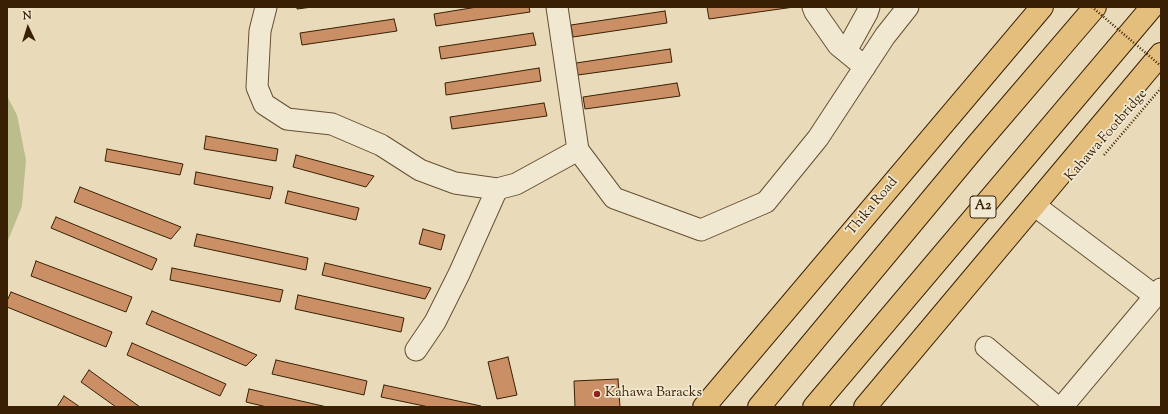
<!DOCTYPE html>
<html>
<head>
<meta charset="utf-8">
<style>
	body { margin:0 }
	#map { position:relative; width:1168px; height:414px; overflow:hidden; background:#e9dbba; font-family:"Sorts Mill Goudy",serif }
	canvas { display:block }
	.frame { position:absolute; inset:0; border:8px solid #392005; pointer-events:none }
	.north { position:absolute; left:8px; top:8px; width:40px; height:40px; -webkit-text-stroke:3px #f1e8d2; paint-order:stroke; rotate:356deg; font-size:11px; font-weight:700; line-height:16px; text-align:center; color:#392005 }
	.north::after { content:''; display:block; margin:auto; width:14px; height:18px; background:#392005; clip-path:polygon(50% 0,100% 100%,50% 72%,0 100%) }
</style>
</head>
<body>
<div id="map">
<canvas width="1168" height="414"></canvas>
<div class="frame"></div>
<div class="north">N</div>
</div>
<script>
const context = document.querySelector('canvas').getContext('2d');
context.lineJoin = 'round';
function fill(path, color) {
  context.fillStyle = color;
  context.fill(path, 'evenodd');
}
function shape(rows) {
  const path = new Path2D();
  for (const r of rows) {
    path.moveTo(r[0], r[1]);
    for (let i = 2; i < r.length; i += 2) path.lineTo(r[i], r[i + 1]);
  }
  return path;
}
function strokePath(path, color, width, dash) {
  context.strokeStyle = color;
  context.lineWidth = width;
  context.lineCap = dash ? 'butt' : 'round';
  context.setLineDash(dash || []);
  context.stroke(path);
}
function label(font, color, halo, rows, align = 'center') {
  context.font = font + ' "Sorts Mill Goudy",serif';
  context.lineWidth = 3.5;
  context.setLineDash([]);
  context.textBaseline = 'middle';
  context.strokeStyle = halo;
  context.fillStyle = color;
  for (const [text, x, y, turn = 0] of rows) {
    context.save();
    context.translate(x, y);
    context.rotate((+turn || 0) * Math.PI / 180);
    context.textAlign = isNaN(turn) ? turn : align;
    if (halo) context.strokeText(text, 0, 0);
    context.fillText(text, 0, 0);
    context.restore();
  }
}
fill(shape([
	[7,96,17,115,26,160,22,206,7,243]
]), '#bbbe8c');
const building = shape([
	[297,7,312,7,297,9,297,7],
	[477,7,529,7,530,12,436,26,434,14,477,7],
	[707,7,794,7,709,19,707,7],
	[665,11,667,23,573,37,571,25,665,11],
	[394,19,397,31,302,45,300,33,394,19],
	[533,33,536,45,441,59,439,47,533,33],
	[670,49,672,62,578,75,576,63,670,49],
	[539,68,541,81,446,95,445,83,539,68],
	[677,83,680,96,585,109,583,97,677,83],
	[544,103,547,116,452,129,450,117,544,103],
	[206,136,278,149,276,161,204,149,206,136],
	[107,149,183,164,180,175,105,161,107,149],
	[296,155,374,176,366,187,293,167,296,155],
	[196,172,273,187,270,199,194,184,196,172],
	[80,187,181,227,171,239,74,202,80,187],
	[288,191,359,208,356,220,285,203,288,191],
	[56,217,157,259,152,270,51,228,56,217],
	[423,229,445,235,441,250,419,244,423,229],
	[197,234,308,258,306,270,194,246,197,234],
	[36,261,132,297,126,312,31,276,36,261],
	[325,263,431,288,425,299,322,275,325,263],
	[172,268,283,290,280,302,170,280,172,268],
	[11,292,112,332,106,347,7,307,7,301,11,292],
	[298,295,404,318,401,332,295,309,298,295],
	[152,311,257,355,246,366,146,324,152,311],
	[132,343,226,384,220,396,127,355,132,343],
	[508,357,517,395,497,399,488,362,508,357],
	[276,360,367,381,364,395,272,374,276,360],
	[89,370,140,407,116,407,81,382,89,370],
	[618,379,620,407,575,407,574,381,618,379],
	[384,385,481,406,480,407,429,407,381,397,384,385],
	[249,389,327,407,267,407,246,402,249,389],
	[64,396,80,407,57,407,64,396]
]);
fill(building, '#ca8f64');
strokePath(building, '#392005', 1);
const minor = shape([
	[266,7,260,31,257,87,264,104,287,119,332,124,381,145,420,170,455,183,497,189,516,184,578,150],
	[557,7,578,150,614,198,701,230,766,202,818,138,885,36,908,7],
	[813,7,815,12,838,45,865,67],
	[846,51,867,13,869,7],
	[1034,205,1155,296],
	[986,347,1057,407],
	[416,350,435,322,459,274,497,189],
	[1062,407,1161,289]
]);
const major = shape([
	[704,407,1042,7],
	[865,407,1161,54]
]);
const highway = shape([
	[759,407,976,146,1095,7],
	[814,407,1152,7]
]);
strokePath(minor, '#654f32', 23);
strokePath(major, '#392005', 24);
strokePath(highway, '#392005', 24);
strokePath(shape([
	[1104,155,1161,88]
]), '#392005', 2.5, [1, 2]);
strokePath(minor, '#f1e8d2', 21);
strokePath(major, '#e4be7d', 22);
strokePath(highway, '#e4be7d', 22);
strokePath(shape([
	[1092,7,1161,66]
]), '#392005', 2.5, [1, 2]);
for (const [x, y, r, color] of [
	[597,394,4,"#8f2418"]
]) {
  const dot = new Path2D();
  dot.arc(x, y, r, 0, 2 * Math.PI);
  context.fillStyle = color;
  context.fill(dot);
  strokePath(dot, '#f1e8d2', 1.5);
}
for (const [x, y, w] of [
	[983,207,26]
]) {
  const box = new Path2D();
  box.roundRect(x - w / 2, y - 11, w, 22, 3);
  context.fillStyle = '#f1e8d2';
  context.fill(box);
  strokePath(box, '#392005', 1);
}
label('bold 13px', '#392005', null, [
	["A2",983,207]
]);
label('14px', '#392005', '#f1e8d2', [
	["Kahawa Footbridge",1107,136,-49],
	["Thika Road",873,207,-50]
]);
label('14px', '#392005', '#f1e8d2', [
	["Kahawa Baracks",605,394]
], 'left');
</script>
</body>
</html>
